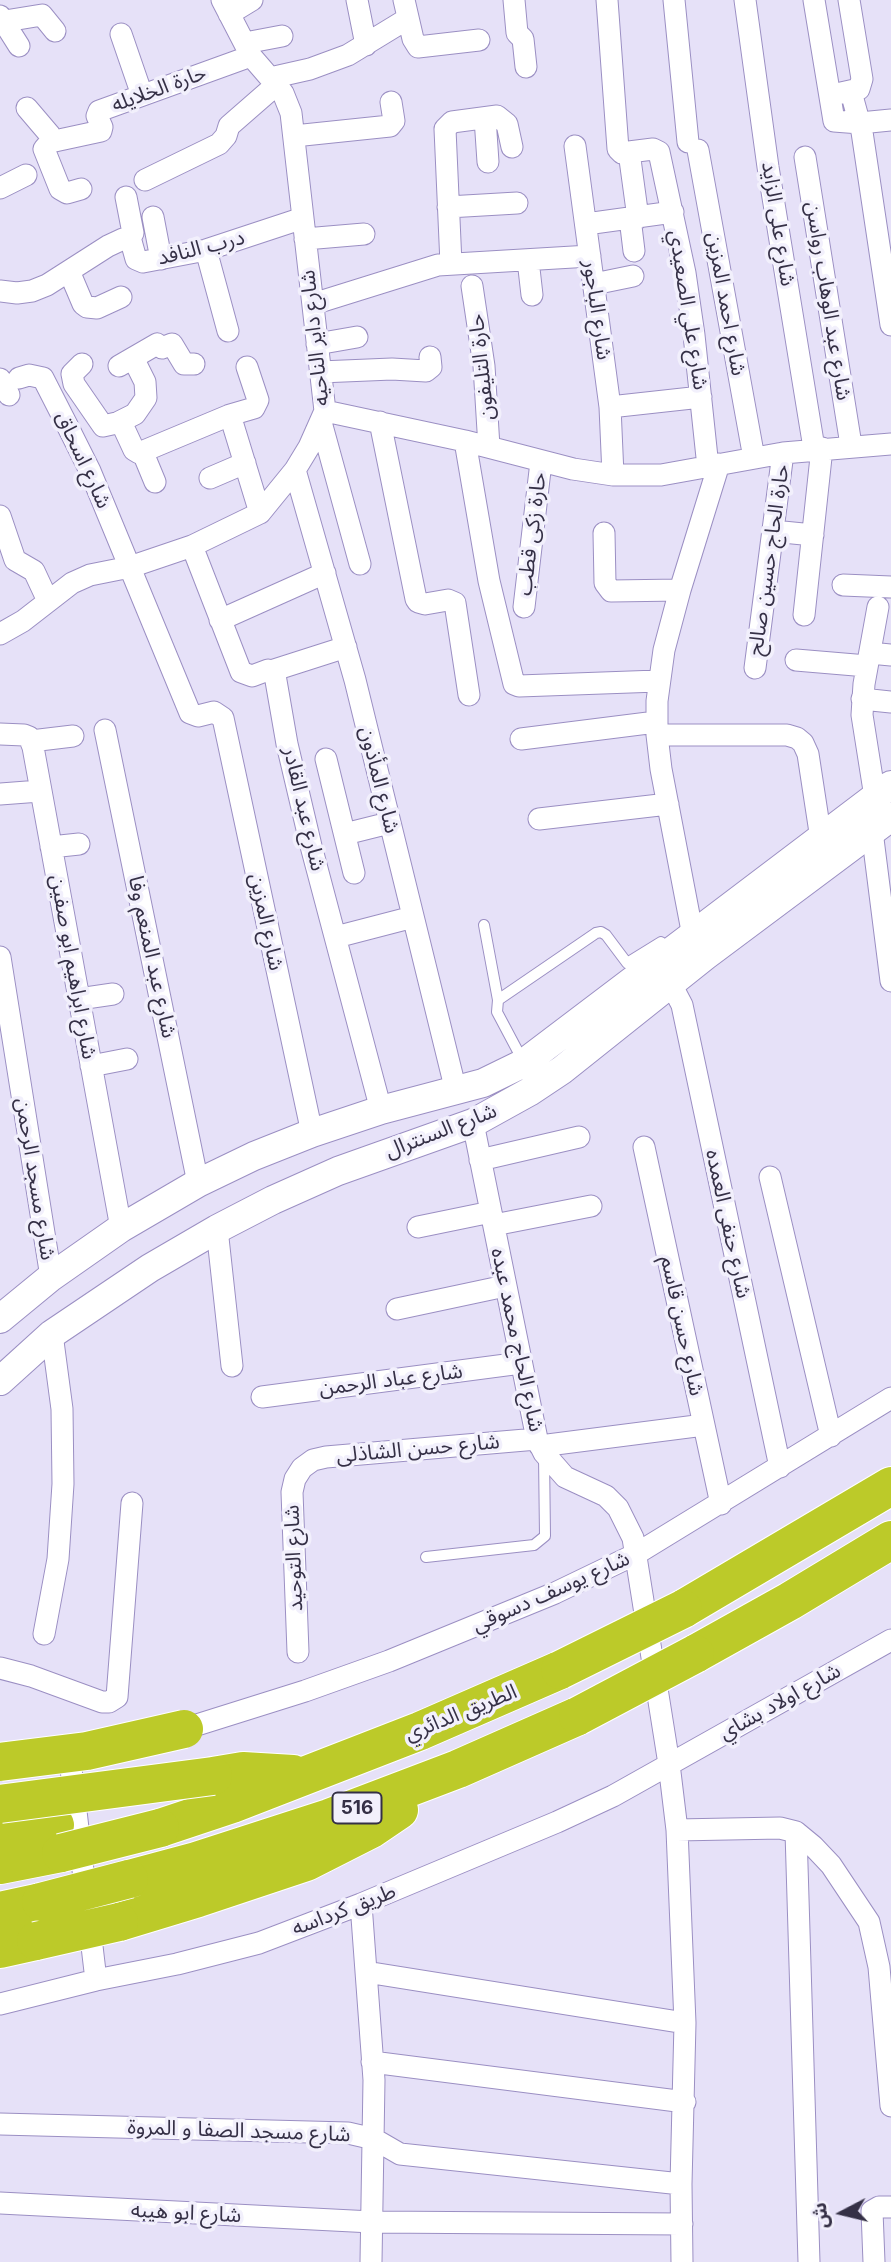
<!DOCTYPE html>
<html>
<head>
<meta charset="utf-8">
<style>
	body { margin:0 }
	#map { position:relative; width:891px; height:2262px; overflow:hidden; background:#e6e1f8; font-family:Inter,"Noto Sans Arabic",sans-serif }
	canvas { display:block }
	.north { position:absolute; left:807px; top:2178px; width:70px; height:70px; -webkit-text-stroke:5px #f2f0fc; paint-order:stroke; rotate:263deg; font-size:19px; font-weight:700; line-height:28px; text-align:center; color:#353046 }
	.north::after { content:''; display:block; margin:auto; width:24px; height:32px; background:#353046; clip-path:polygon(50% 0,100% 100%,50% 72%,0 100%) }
</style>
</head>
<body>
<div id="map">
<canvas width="891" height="2262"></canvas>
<div class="north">ش</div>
</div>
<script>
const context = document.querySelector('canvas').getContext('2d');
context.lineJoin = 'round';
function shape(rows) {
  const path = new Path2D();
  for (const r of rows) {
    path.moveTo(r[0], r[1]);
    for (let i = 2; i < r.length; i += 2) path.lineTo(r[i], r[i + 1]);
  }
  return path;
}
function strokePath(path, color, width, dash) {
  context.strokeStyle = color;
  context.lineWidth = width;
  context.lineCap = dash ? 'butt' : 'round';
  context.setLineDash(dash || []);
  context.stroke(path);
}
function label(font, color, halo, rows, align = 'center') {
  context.font = font + ' Inter,"Noto Sans Arabic",sans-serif';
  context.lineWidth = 7;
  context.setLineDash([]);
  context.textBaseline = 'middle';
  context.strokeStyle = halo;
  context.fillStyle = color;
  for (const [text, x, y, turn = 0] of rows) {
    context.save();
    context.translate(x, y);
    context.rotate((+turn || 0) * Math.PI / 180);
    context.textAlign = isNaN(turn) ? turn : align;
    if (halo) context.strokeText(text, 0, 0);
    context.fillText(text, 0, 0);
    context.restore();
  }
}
const service = shape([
	[484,925,498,1000,497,1012,523,1061],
	[498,1000,596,933,601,932,606,935,627,963,661,942],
	[426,1557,534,1545,545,1536,544,1456]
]);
const minor = shape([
	[357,0,366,45],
	[404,0,413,39,418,47,479,40],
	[514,0,517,33,523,39,526,67],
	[607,0,618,149,622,153,629,152,638,218],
	[674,0,688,142],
	[745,0,768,167,814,448],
	[814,0,834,121,860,123,891,120],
	[229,14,252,0],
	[0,16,19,46],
	[0,22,42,15,55,31],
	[121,34,142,95],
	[245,43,282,36],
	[270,78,310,69,348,55,407,19],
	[851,92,862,132,891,325],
	[841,93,859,89,862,79,849,0],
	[27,108,50,135,50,142,44,149,60,189,67,193,81,189],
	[485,118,488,162],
	[294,136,390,126,394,121,391,102],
	[50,142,101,131,102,127,97,116,99,111,251,56],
	[575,146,610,407,613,475],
	[698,150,754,458],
	[629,152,653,149,659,152,685,273,694,335,708,467],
	[805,157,851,445],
	[145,180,219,144,226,136,229,126,276,85],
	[0,188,26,175],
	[126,197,133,233,129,240],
	[448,207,517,203],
	[153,217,161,259],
	[630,218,634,251],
	[586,224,673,212],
	[305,239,364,234],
	[206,250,228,331],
	[528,260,532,295],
	[451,264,445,129,452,122,497,116,507,124,512,147],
	[69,271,83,304,87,307,97,308,121,297],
	[594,284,633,276],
	[472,286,484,366,489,447],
	[0,291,17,293,32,291,47,285,108,246,123,239,131,241,136,259,143,262,206,250,303,218],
	[313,304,438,265,590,256],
	[317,344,357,337],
	[82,364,72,374,74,384,103,426,121,422,134,450,139,453,230,415,254,408,258,400,247,367],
	[119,366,157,344,162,348,172,344,184,364,194,364],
	[320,372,392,369,426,371,431,367,430,357],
	[19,378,29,375,43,378,67,425,90,471,190,713,198,716,214,712,223,718,312,1133],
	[0,379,9,395],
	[610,407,701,397],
	[325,411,465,441,573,469,613,475,661,475,783,453,891,444],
	[230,415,260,513],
	[119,422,135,414,146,398,145,382,133,358],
	[321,422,360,564],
	[380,422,416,599,418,602,425,604,448,600,455,603,469,695],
	[465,441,489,581,514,684,519,686,658,681],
	[143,453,155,482],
	[295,470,355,680,456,1091],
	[210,478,245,463],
	[0,516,15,560,34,571,48,601],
	[773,531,813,535],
	[604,533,605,583,611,591,680,590],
	[192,546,241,672,252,676,268,670,275,675,287,744,311,846,381,1110],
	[843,585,891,587],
	[524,607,541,462],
	[804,615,822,448],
	[220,620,325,573],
	[0,634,23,621,72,583,90,575,130,567,192,546,260,513,295,470,309,447,325,411,291,113,283,93,251,56,222,0],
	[870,653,891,655],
	[796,660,867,666],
	[755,668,783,453],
	[271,671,346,647],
	[862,699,891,702],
	[105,730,198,1183],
	[0,734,24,735,29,737,33,747,121,1228],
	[657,735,787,735,797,738,803,743,808,754,821,839],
	[521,739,656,722],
	[31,741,73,736],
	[326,759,354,873],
	[0,794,40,791],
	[875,797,862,715,864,684,878,607],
	[539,819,668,804],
	[872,831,891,981],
	[345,834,389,823],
	[51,847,79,844],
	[693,936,661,769,657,735,657,701,664,650,680,590,719,464],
	[336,937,413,917],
	[0,957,51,1277],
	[671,984,682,1005,780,1467],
	[79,999,113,994],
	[91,1066,127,1059],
	[473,1123,537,1439,544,1453,565,1477,606,1496,618,1508,633,1538,669,1764,677,1830,685,2023,681,2184,682,2262],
	[644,1147,721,1504],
	[480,1160,579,1137],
	[770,1177,831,1436],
	[494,1225,591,1206],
	[418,1227,491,1212],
	[217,1229,232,1366],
	[397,1309,505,1286],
	[262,1397,521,1363],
	[540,1446,704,1425],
	[44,1634,58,1559,63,1484,62,1409,52,1334],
	[298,1652,292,1492,295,1479,302,1468,313,1460,326,1457,537,1439],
	[0,1668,31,1676,102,1702,109,1702,117,1697,132,1503],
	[184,1729,305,1691,389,1661,555,1593,636,1554,891,1398],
	[63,1748,69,1756,71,1769,96,1980],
	[677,1830,780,1828,796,1832,813,1846,831,1865,869,1922,879,1967,891,2106],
	[796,1832,809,2262],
	[361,1904,374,2080,371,2262],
	[366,1972,685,2023],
	[0,2004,96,1980,177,1964,259,1943,361,1904,557,1822,613,1796,891,1640],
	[372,2062,685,2102],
	[0,2124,348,2133,374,2139,400,2154,681,2184],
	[0,2203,372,2222,682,2224],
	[874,2262,872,2211,879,2207,891,2207]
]);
const tertiary = shape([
	[0,1319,51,1277,121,1228,198,1183,254,1156,312,1133,381,1110,483,1083,524,1063,891,785],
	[0,1381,52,1334,150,1268,217,1229,273,1200,338,1171,473,1123,529,1092,562,1070,705,956,891,817]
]);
const motorway = shape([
	[683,1609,891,1486],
	[695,1654,790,1601,891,1540],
	[213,1776,243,1771,293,1774],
	[160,1828,232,1804,420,1731,560,1670],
	[0,1834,55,1825],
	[0,1865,61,1853],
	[129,1879,196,1861,329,1818,458,1769,578,1716],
	[0,1911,41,1902],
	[119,1922,198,1898,306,1862,371,1829,399,1810],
	[0,1949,36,1941]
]);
strokePath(service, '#9b8fc3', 12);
strokePath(minor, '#9b8fc3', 23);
strokePath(tertiary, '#9b8fc3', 30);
strokePath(motorway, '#fff', 40);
strokePath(service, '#fff', 10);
strokePath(minor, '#fff', 21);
strokePath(tertiary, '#fff', 28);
strokePath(motorway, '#bcca29', 38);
const motorwayBridge = shape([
	[560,1670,683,1609],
	[578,1716,695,1654],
	[0,1762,87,1751,184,1729],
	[0,1804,213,1776],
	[61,1853,160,1828],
	[41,1902,129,1879],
	[36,1941,119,1922]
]);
strokePath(motorwayBridge, '#fff', 40, []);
strokePath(motorwayBridge, '#bcca29', 38);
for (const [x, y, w] of [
	[357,1808,49]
]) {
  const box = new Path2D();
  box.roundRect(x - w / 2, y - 15.5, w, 31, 5);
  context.fillStyle = '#f2f0fc';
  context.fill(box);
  strokePath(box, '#353046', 2);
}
label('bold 19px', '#353046', null, [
	["516",357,1808]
]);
label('21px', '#353046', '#f2f0fc', [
	["حارة الخلايله",159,89,-20],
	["شارع على الزايد",778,224,81],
	["درب النافد",201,248,-14],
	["شارع عبد الوهاب رواسن",828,301,81],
	["شارع احمد المزين",726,304,80],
	["شارع الباجور",597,310,82],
	["شارع علي الصعيدي",688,310,81],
	["شارع داير الناحيه",315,338,-96],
	["حارة التليفون",482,367,-96],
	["شارع اسحاق",83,460,65],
	["حارة زكى قطب",532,534,-83],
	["حارة الحاج حسين صالح",769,560,-82],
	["شارع المأذون",379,780,76],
	["شارع عبد القادر",304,809,77],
	["شارع المزين",266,922,78],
	["شارع عبد المنعم وفا",152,957,78],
	["شارع ابراهيم ابو صفين",73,967,80],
	["شارع السنترال",441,1131,-21],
	["شارع مسجد الرحمن",35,1179,81],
	["شارع حنفى العمده",728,1224,78],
	["شارع حسن قاسم",682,1326,78],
	["شارع الحاج محمد عبده",517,1340,78],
	["شارع عباد الرحمن",391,1380,-7],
	["شارع حسن الشاذلى",418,1449,-5],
	["شارع التوحيد",294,1558,-92],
	["شارع يوسف دسوقي",551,1592,-24],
	["شارع اولاد بشاي",780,1702,-29],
	["الطريق الدائري",461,1713,-22],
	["طريق كرداسه",344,1910,-21],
	["شارع مسجد الصفا و المروة",239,2131,2],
	["شارع ابو هيبه",186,2213,3]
]);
</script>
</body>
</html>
